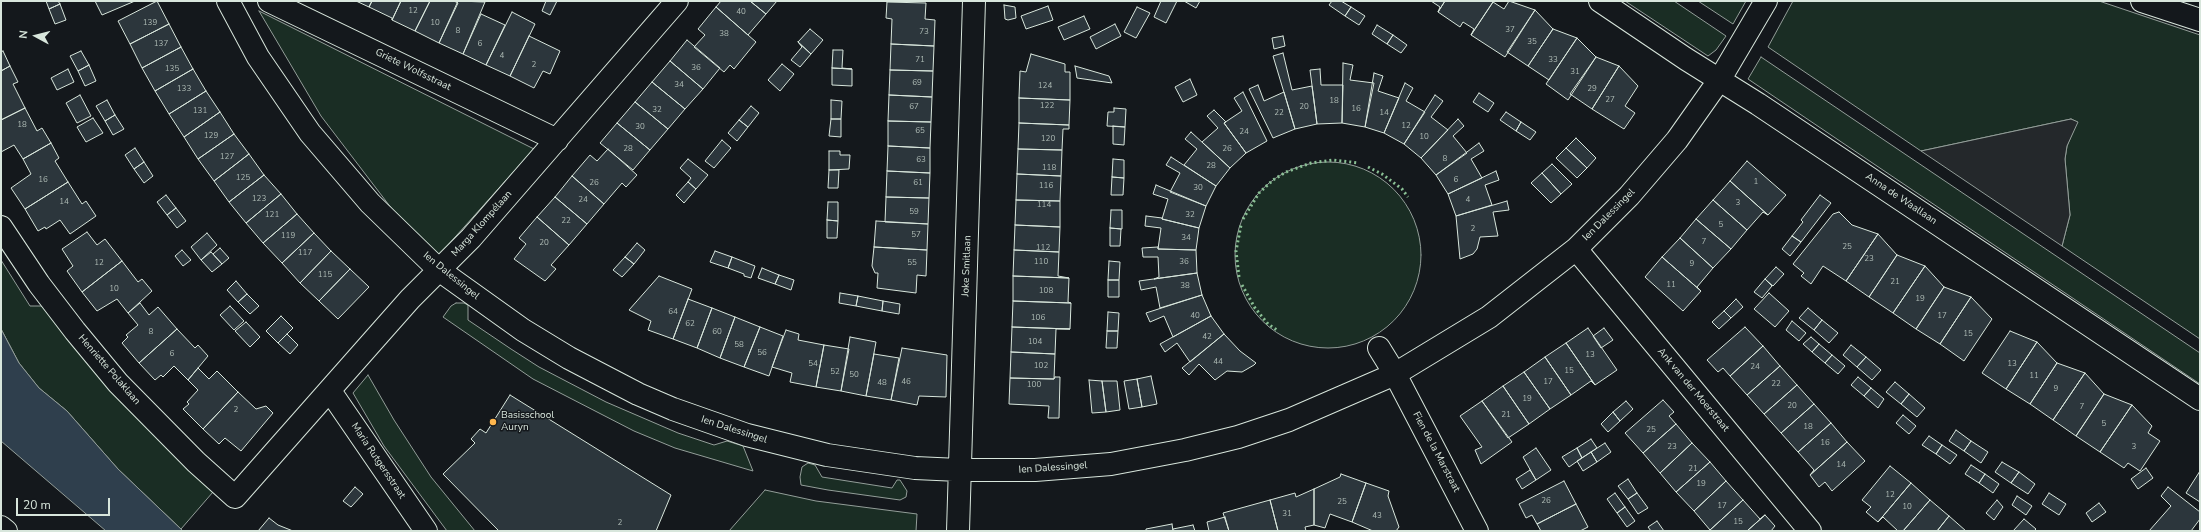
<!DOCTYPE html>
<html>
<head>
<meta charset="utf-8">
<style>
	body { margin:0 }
	#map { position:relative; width:2201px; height:532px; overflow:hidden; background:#14181c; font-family:"Nunito Sans",sans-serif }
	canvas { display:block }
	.frame { position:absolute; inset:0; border:2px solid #d8e6dc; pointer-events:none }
	.north { position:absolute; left:16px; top:16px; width:40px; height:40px; -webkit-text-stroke:3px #14181c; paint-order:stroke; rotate:277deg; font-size:11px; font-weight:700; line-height:16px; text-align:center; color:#d8e6dc }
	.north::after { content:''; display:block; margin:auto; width:14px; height:18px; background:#d8e6dc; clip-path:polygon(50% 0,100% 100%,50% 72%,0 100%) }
	.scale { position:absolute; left:16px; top:498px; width:94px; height:18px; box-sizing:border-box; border:2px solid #d8e6dc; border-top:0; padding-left:5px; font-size:12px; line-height:14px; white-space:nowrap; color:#d8e6dc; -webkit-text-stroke:3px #14181c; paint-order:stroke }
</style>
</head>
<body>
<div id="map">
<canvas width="2201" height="532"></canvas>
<div class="frame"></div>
<div class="north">N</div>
<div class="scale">20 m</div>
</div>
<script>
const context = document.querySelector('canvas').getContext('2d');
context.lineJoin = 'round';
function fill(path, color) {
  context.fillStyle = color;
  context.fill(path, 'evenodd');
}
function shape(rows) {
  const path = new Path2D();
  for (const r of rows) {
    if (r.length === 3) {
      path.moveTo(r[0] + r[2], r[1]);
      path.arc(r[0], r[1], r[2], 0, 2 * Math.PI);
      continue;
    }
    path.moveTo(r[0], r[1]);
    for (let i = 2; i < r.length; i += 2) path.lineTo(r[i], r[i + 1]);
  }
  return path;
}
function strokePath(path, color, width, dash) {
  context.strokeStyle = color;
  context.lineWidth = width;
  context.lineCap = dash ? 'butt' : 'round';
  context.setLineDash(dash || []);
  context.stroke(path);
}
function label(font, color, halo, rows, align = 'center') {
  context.font = font + ' "Nunito Sans",sans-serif';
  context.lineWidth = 3;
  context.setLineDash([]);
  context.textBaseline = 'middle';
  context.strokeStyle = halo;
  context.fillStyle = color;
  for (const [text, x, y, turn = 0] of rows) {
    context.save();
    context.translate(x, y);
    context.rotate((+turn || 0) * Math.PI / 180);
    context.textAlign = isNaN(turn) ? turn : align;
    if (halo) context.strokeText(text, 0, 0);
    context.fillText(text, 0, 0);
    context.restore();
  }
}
const green = shape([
	[1625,1,1674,1,1726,36,1716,50,1708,56,1625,1],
	[1698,1,1746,1,1733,24,1698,1],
	[1793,1,2099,1,2200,35,2200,339,2062,246,2070,215,2065,159,2067,146,2077,122,2071,119,1921,151,1768,47,1793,1],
	[259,11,534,149,439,255,392,209,321,116,259,11],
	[1761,57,2200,353,2200,384,1748,79,1761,57],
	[1328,255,93],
	[1,260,30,306,42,306,213,492,181,529,118,469,67,411,39,388,19,363,1,329,1,260],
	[456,303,464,303,468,305,468,320,511,349,539,367,606,402,678,433,714,445,727,441,743,446,753,471,675,448,634,431,533,379,443,317,451,306,456,303],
	[368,375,394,420,431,477,475,531,447,531,384,446,353,393,368,375],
	[808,463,815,465,822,477,892,488,897,480,900,480,907,491,906,497,900,500,828,490,801,485,800,477,802,467,808,463],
	[765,490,816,501,917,514,916,531,729,531,765,490]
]);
fill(green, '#1a2d24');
strokePath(green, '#939e99', 1);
const parking = shape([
	[2071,119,2078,122,2067,146,2065,159,2070,215,2062,246,1921,151,2071,119]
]);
fill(parking, '#24282b');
strokePath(parking, '#939e99', 1);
const water = shape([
	[1,329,19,363,39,388,67,411,118,469,183,531,106,531,1,441,1,329]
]);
fill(water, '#2f3f4d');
strokePath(water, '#939e99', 1);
const building = shape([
	[46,1,58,1,60,4,49,9,46,1],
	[95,1,135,1,102,15,95,1],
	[157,1,169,24,130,44,118,21,157,1],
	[356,1,372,1,369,7,356,1],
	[372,1,401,1,392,20,392,18,369,7,372,1],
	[401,1,430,1,415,31,392,20,401,1],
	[430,1,454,1,458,3,439,43,415,31,430,1],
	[458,1,485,2,463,54,439,43,458,1],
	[546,1,557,1,550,15,542,11,546,1],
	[721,1,750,1,766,14,748,35,716,7,721,1],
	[750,1,777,1,766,14,750,1],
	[1161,1,1177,1,1166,23,1154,17,1161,1],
	[1184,1,1200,1,1196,8,1184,1],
	[1332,1,1341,1,1351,7,1345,16,1329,5,1332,1],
	[1431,1,1445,1,1438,12,1440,7,1431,1],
	[1445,1,1492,1,1493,2,1471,35,1474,29,1463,22,1460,27,1438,12,1445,1],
	[1509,1,1535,10,1505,57,1471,35,1493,2,1504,9,1509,1],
	[887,2,926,3,925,19,935,20,934,46,891,44,892,19,886,18,887,2],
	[60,4,66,20,55,24,49,9,60,4],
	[1004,5,1015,7,1016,18,1008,20,1005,19,1004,5],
	[1048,6,1053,20,1026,29,1021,16,1048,6],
	[716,7,756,42,734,69,730,65,724,72,694,47,705,35,698,29,716,7],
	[1137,7,1150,13,1136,38,1124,32,1137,7],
	[1351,7,1365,16,1359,25,1345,16,1351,7],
	[1535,10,1553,29,1528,66,1507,52,1535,10],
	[512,12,535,24,510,76,486,65,512,12],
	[481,14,505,25,486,65,463,54,481,14],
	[1084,16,1090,29,1064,40,1058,27,1084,16],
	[169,24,181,47,142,68,130,44,169,24],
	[1115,24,1121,36,1096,49,1090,37,1115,24],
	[1377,25,1393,35,1387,44,1372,34,1377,25],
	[810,29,823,40,811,54,798,42,810,29],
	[1553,29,1577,38,1549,80,1528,66,1553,29],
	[1393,35,1407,45,1401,53,1387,44,1393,35],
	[529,36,560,51,550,74,543,71,534,88,510,76,529,36],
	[1283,36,1285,46,1274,49,1272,38,1283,36],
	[1577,38,1596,57,1568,100,1546,84,1577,38],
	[687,40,720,68,703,89,670,61,687,40],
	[798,42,811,54,800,67,791,60,802,47,798,42],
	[891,44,934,46,933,71,890,70,891,44],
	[181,47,193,69,155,91,142,68,181,47],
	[833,50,843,50,842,68,852,69,832,68,833,50],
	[3,51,10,66,1,71,1,52,3,51],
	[81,51,89,65,78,71,70,56,81,51],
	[1283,53,1292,90,1312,86,1317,124,1295,129,1273,56,1283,53],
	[1031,54,1065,64,1065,72,1070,72,1070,100,1019,98,1020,71,1026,72,1031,54],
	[1596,57,1619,66,1592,109,1570,94,1596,57],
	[670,61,703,89,685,109,652,82,670,61],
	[1343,63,1353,65,1350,80,1374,83,1365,127,1342,123,1343,63],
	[782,64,794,74,780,91,768,80,782,64],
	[89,65,96,81,85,86,78,71,89,65],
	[10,66,18,82,13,84,25,108,1,120,1,71,10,66],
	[1075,66,1109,76,1112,83,1077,78,1075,66],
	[1619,66,1638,86,1625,106,1635,113,1624,129,1592,109,1619,66],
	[832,68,852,69,852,86,832,85,832,68],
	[68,69,74,82,57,90,51,78,68,69],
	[193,69,206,91,169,114,155,91,193,69],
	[1320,69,1321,85,1343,85,1342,123,1317,124,1310,70,1320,69],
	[890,70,933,71,932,97,889,95,890,70],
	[1374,73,1383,76,1378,91,1399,98,1384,133,1365,127,1374,73],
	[1190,79,1197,95,1183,102,1175,87,1190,79],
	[652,82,685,109,668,129,635,102,652,82],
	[1405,83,1413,88,1406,101,1425,112,1404,144,1384,133,1405,83],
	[1258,85,1264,101,1284,92,1295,129,1273,138,1249,89,1258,85],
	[206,91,220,112,184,137,169,114,206,91],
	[1243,92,1267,141,1246,153,1224,123,1242,111,1234,98,1243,92],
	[1479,93,1494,103,1488,112,1473,102,1479,93],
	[80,95,91,116,77,123,66,103,80,95],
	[889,95,932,97,931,122,888,121,889,95],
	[1435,95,1443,101,1431,117,1448,130,1421,158,1404,144,1435,95],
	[1019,98,1070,100,1069,125,1019,123,1019,98],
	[107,100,115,115,105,121,96,106,107,100],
	[831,100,842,101,841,119,831,119,831,100],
	[635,102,668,129,650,150,617,123,635,102],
	[751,106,759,113,748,127,739,120,751,106],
	[25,108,37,131,42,128,51,143,23,159,14,145,1,152,1,120,25,108],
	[1114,108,1126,109,1125,127,1107,126,1108,112,1114,112,1114,108],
	[1214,110,1226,122,1224,123,1246,153,1230,168,1202,142,1218,128,1207,116,1214,110],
	[220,112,234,134,198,159,184,137,220,112],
	[1506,112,1521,122,1516,131,1500,120,1506,112],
	[115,115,124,129,113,135,105,121,115,115],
	[93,118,103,133,86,142,77,127,93,118],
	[831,119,841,119,841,137,829,136,831,119],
	[1458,119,1464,126,1453,136,1467,153,1436,175,1421,158,1458,119],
	[739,120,748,127,737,141,728,133,739,120],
	[888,121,931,122,930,148,888,146,888,121],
	[1521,122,1536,132,1530,140,1516,131,1521,122],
	[617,123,650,150,633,170,600,143,617,123],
	[1019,123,1069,125,1069,129,1063,129,1062,150,1018,149,1019,123],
	[1113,126,1125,127,1124,145,1113,144,1113,126],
	[1191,132,1230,168,1216,186,1184,165,1197,149,1185,139,1191,132],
	[234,134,249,154,214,181,198,159,234,134],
	[1576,138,1596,158,1587,168,1566,148,1576,138],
	[722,140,731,148,714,168,705,161,722,140],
	[51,143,59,158,55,161,68,182,25,209,11,188,31,174,23,159,51,143],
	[1479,143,1484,151,1471,159,1482,178,1448,194,1436,175,1479,143],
	[888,146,930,148,930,173,887,171,888,146],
	[135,148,144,162,134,169,125,155,135,148],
	[1566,148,1587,168,1577,178,1556,158,1566,148],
	[608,149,637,175,626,187,622,183,604,204,572,176,590,155,597,161,608,149],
	[1018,149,1062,150,1061,176,1017,174,1018,149],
	[829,151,840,151,840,155,850,155,849,169,829,170,829,151],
	[249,154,264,175,229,202,214,181,249,154],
	[1171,157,1216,186,1206,206,1170,192,1180,173,1166,165,1171,157],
	[688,159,708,175,696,189,688,182,691,178,680,168,688,159],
	[1113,159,1124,160,1124,178,1112,177,1113,159],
	[1747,161,1786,195,1768,215,1730,181,1747,161],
	[144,162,153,176,144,183,134,169,144,162],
	[1552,164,1572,184,1561,194,1542,173,1552,164],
	[829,170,839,170,838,188,828,188,829,170],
	[887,171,930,173,929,198,886,197,887,171],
	[1496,171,1499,180,1485,185,1492,205,1456,216,1448,194,1496,171],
	[1542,173,1561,194,1551,203,1531,183,1542,173],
	[1017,174,1061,176,1060,201,1016,200,1017,174],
	[264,175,281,194,246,223,229,202,264,175],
	[572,176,604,204,587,224,555,197,572,176],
	[1112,177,1124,178,1123,195,1111,195,1112,177],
	[1730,181,1768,215,1763,212,1747,230,1713,200,1730,181],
	[68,182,82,204,86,201,96,216,70,234,60,220,46,229,45,227,38,231,25,209,68,182],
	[688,182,696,189,684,203,676,195,688,182],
	[1156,185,1206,206,1199,228,1162,219,1168,199,1153,194,1156,185],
	[281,194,297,214,263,243,246,223,281,194],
	[166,195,176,208,167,215,157,202,166,195],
	[1820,195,1831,203,1801,242,1792,236,1803,222,1801,220,1820,195],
	[555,197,587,224,569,245,537,217,555,197],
	[886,197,929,198,928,224,885,222,886,197],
	[1016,200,1060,201,1060,227,1015,225,1016,200],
	[1713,200,1747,230,1731,249,1696,219,1713,200],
	[1507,201,1509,210,1493,212,1498,236,1480,237,1477,249,1473,254,1460,259,1456,216,1507,201],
	[828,202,838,202,838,221,827,220,828,202],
	[176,208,186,221,177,228,167,215,176,208],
	[1111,210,1122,210,1122,229,1110,228,1111,210],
	[1839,212,1852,225,1878,234,1846,281,1823,266,1811,284,1801,276,1804,273,1793,264,1833,214,1839,212],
	[297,214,314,233,282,263,263,243,297,214],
	[1146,216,1162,218,1162,219,1199,228,1196,250,1158,249,1161,228,1145,226,1146,216],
	[537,217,569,245,551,265,556,269,545,281,514,259,526,244,519,238,537,217],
	[1696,219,1731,249,1713,268,1680,238,1696,219],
	[827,220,838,221,837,238,827,238,827,220],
	[876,221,928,224,927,250,874,247,876,221],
	[1015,225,1060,227,1059,252,1014,250,1015,225],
	[1110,228,1121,229,1120,246,1110,246,1110,228],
	[87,232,97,245,105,239,122,261,82,292,67,271,73,266,62,249,87,232],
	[207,233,217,245,201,260,191,247,207,233],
	[314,233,331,251,300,283,282,263,314,233],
	[1878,234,1897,255,1869,297,1846,281,1878,234],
	[1792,236,1801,242,1790,256,1782,249,1792,236],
	[1680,238,1713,268,1697,287,1701,291,1662,257,1680,238],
	[637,243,645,250,634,264,625,257,637,243],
	[874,247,927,250,926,276,917,275,916,293,877,288,878,273,875,273,872,266,874,247],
	[1158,247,1158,249,1196,250,1197,273,1154,279,1159,277,1158,257,1143,257,1142,248,1158,247],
	[220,248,229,258,222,264,213,254,220,248],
	[182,250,191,260,183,266,175,256,182,250],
	[1014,250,1059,252,1058,276,1069,278,1013,276,1014,250],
	[331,251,350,269,319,301,300,283,331,251],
	[715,251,732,257,728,268,710,262,715,251],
	[211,252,222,264,212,272,201,260,211,252],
	[1897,255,1925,266,1893,313,1869,297,1897,255],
	[625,257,634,264,622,277,613,270,625,257],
	[732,257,755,266,751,278,744,276,744,274,728,268,732,257],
	[1662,257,1701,291,1683,311,1645,277,1662,257],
	[122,261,138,282,142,279,152,291,128,313,117,299,97,311,82,292,122,261],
	[1109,261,1120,262,1119,280,1108,280,1109,261],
	[1925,266,1944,287,1916,329,1893,313,1925,266],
	[1776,267,1784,274,1773,286,1765,279,1776,267],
	[762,268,779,275,775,284,758,278,762,268],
	[350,269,369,287,338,319,319,301,350,269],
	[1197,273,1202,295,1160,308,1156,287,1141,290,1139,281,1197,273],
	[779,275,794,280,791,290,775,284,779,275],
	[659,276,692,289,673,339,648,330,651,321,629,310,659,276],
	[1013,276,1069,278,1068,302,1071,303,1013,301,1013,276],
	[1765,279,1772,286,1762,298,1754,292,1765,279],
	[1108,280,1119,280,1119,297,1108,297,1108,280],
	[236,281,247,294,238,302,227,290,236,281],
	[1944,287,1971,297,1940,344,1916,329,1944,287],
	[840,293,858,296,856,306,839,303,840,293],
	[1769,293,1789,311,1775,327,1754,309,1769,293],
	[247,294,259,306,250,314,238,302,247,294],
	[1202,295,1211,316,1173,337,1164,316,1150,322,1146,313,1202,295],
	[858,296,883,301,882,311,856,306,858,296],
	[1971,297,1992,319,1964,361,1940,344,1971,297],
	[688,299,712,308,697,348,673,339,688,299],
	[1736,299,1743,307,1731,318,1724,311,1736,299],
	[883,301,900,304,899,314,882,311,883,301],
	[1013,301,1071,303,1070,329,1012,327,1013,301],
	[140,303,149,315,158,307,177,329,139,363,122,343,128,337,126,335,138,325,128,313,140,303],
	[230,306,244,321,234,330,220,315,230,306],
	[712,308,735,317,720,358,697,348,712,308],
	[1808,308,1822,320,1814,330,1799,318,1808,308],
	[1724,311,1731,318,1719,329,1712,322,1724,311],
	[1108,312,1119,313,1118,331,1107,331,1108,312],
	[281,316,293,328,278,343,266,331,281,316],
	[1211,316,1224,334,1190,362,1177,343,1165,352,1160,344,1211,316],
	[735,317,760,327,744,367,720,358,735,317],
	[1822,320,1838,333,1829,343,1814,330,1822,320],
	[1792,321,1806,333,1799,341,1786,330,1792,321],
	[246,322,260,337,250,347,235,331,246,322],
	[760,327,783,336,769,376,744,367,760,327],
	[1012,327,1070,329,1056,329,1055,354,1011,352,1012,327],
	[1745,327,1763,346,1730,376,1723,368,1718,372,1707,360,1745,327],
	[1588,328,1617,370,1595,385,1566,343,1588,328],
	[1604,328,1613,340,1601,348,1593,336,1604,328],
	[177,329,195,348,198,345,208,356,188,380,174,366,163,377,161,375,155,380,139,363,177,329],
	[786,330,799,334,798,340,824,345,816,387,790,382,792,373,772,367,786,330],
	[1107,331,1118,331,1117,348,1106,348,1107,331],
	[2010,331,2037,342,2006,389,1982,373,2010,331],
	[287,334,298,345,290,354,278,343,287,334],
	[1224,334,1240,351,1256,363,1254,365,1242,372,1227,371,1215,380,1199,364,1189,375,1182,368,1224,334],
	[850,337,876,342,866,396,841,391,850,337],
	[1811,337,1819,344,1812,352,1803,344,1811,337],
	[2037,342,2057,363,2030,404,2006,389,2037,342],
	[1566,343,1595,385,1591,381,1571,395,1545,357,1566,343],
	[1819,344,1832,355,1825,363,1812,352,1819,344],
	[824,345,849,349,841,391,816,387,824,345],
	[1851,345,1866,357,1857,367,1843,355,1851,345],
	[1763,346,1780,366,1747,395,1730,376,1763,346],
	[902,348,947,355,946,397,919,396,917,405,891,400,902,348],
	[1011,352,1055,354,1054,379,1010,378,1011,352],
	[874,354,899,358,891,400,866,396,874,354],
	[1832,355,1845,366,1838,374,1825,363,1832,355],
	[1545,357,1571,395,1550,409,1524,372,1545,357],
	[1866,357,1881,370,1872,380,1857,367,1866,357],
	[2057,363,2085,373,2053,420,2030,404,2057,363],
	[1780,366,1797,385,1764,414,1747,395,1780,366],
	[198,368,209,379,217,371,238,392,203,429,183,409,189,404,187,402,198,390,188,380,198,368],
	[1524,372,1550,409,1529,424,1503,386,1524,372],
	[2085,373,2104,394,2076,436,2053,420,2085,373],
	[1151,376,1157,404,1142,407,1137,379,1151,376],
	[1055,377,1060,377,1059,418,1048,418,1049,406,1009,404,1010,378,1054,379,1055,377],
	[1858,377,1871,388,1864,396,1851,385,1858,377],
	[1137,379,1142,407,1129,409,1124,381,1137,379],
	[1089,380,1102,381,1106,412,1092,413,1089,380],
	[1102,381,1117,381,1120,410,1106,412,1102,381],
	[1895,382,1909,394,1901,404,1886,392,1895,382],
	[1797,385,1814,404,1781,433,1764,414,1797,385],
	[1503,386,1529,424,1508,438,1482,401,1503,386],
	[1871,388,1884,399,1878,408,1864,396,1871,388],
	[238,392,256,409,266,406,273,413,241,451,225,438,219,444,203,429,238,392],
	[1909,394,1925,408,1917,417,1901,404,1909,394],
	[2104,394,2132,405,2100,452,2076,436,2104,394],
	[510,395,671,495,656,531,499,531,443,474,475,443,471,439,480,429,486,433,510,395],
	[1663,400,1674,412,1669,416,1676,424,1643,453,1625,433,1663,400],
	[1482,401,1512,442,1481,464,1475,450,1482,447,1460,416,1482,401],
	[1626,401,1633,409,1620,421,1613,412,1626,401],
	[1814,404,1831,423,1798,452,1781,433,1814,404],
	[2132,405,2152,426,2148,433,2160,441,2140,471,2128,463,2124,468,2100,452,2132,405],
	[1613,412,1620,421,1608,432,1601,424,1613,412],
	[1903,415,1916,426,1909,434,1896,423,1903,415],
	[1831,423,1847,442,1810,475,1814,470,1798,452,1831,423],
	[1676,424,1692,443,1660,473,1643,453,1676,424],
	[1956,430,1971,441,1964,451,1949,441,1956,430],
	[1929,436,1942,445,1936,454,1922,445,1929,436],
	[1591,439,1597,448,1582,458,1577,448,1591,439],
	[1971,441,1988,452,1981,463,1964,451,1971,441],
	[1847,442,1865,461,1832,491,1825,482,1819,487,1810,475,1847,442],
	[1605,443,1611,452,1597,462,1591,452,1605,443],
	[1692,443,1710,462,1676,492,1660,473,1692,443],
	[1942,445,1957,455,1950,464,1936,454,1942,445],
	[1536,448,1551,470,1536,480,1523,457,1536,448],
	[1577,448,1582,458,1569,467,1562,457,1577,448],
	[1591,452,1597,462,1583,471,1577,461,1591,452],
	[1710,462,1726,481,1694,511,1676,492,1710,462],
	[2002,462,2019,472,2011,483,1995,472,2002,462],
	[1971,465,1985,474,1979,483,1965,474,1971,465],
	[1890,466,1911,483,1878,522,1866,512,1871,507,1862,500,1890,466],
	[2146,468,2153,478,2138,489,2131,479,2146,468],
	[1530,470,1536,480,1522,489,1516,479,1530,470],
	[2200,471,2200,502,2186,493,2200,471],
	[2019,472,2035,484,2028,494,2011,483,2019,472],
	[1341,474,1366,483,1352,522,1330,514,1325,528,1314,525,1314,489,1340,477,1341,474],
	[1985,474,1999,484,1993,493,1979,483,1985,474],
	[1628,479,1637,493,1628,499,1618,486,1628,479],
	[1564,481,1576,504,1537,524,1532,515,1526,518,1519,504,1564,481],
	[1726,481,1743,500,1710,530,1694,511,1726,481],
	[1366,483,1389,491,1388,496,1399,527,1396,531,1373,531,1352,522,1366,483],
	[1911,483,1930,500,1903,531,1898,531,1883,517,1878,522,1911,483],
	[355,487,363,494,351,507,343,501,355,487],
	[2168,487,2200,512,2200,519,2191,531,2149,531,2171,506,2161,496,2168,487],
	[1314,489,1314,525,1305,527,1306,531,1278,531,1270,500,1295,493,1296,497,1314,489],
	[1615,493,1625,507,1617,513,1607,499,1615,493],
	[1637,493,1648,508,1638,514,1628,499,1637,493],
	[2049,493,2066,504,2059,515,2042,504,2049,493],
	[2017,496,2032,506,2026,515,2012,505,2017,496],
	[1270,500,1278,531,1229,531,1223,513,1270,500],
	[1743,500,1760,519,1765,515,1747,531,1712,531,1710,530,1743,500],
	[1930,500,1949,516,1937,531,1903,531,1930,500],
	[1997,500,2003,507,1994,520,1986,513,1997,500],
	[2099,503,2106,512,2092,522,2086,513,2099,503],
	[1576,504,1588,527,1580,531,1541,531,1537,524,1576,504],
	[1625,507,1635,521,1627,527,1617,513,1625,507],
	[1765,515,1775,526,1771,531,1747,531,1765,515],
	[1949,516,1966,531,1937,531,1949,516],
	[1225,517,1229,531,1209,531,1207,522,1225,517],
	[269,518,278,525,293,531,258,531,269,518],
	[2024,519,2036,529,2034,531,2013,531,2024,519],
	[1657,521,1664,531,1651,531,1648,527,1657,521],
	[1172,524,1173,531,1146,531,1146,529,1172,524],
	[1193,525,1195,531,1173,531,1173,529,1193,525]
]);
fill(building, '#2c363c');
strokePath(building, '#d8e6dc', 1);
const minor = shape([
	[228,1,258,57,310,133,370,203,439,270,523,330,569,358,638,394,673,409,747,435,827,455,915,468,959,470,1035,470,1111,464,1185,450,1238,437,1289,420,1395,374,1489,317,1576,249,1629,196,1677,140,1720,79,1766,1],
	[269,1,557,140],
	[1600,1,1686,59,1758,104,2200,399],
	[2142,1,2200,20],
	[1,227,39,284,75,331,118,383,196,462,235,497,410,299,471,238,677,1],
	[1576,249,1810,531],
	[1379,348,1395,374,1477,531],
	[330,391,426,531],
	[1,527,6,531],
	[958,531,974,1]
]);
strokePath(minor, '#d8e6dc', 24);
strokePath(minor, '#14181c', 22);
strokePath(shape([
	[1368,167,1382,174,1402,189,1408,197],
	[1243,219,1259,193,1273,180,1286,172,1311,163,1333,160,1359,163],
	[1239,277,1236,251,1241,225],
	[1242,285,1255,308,1268,324,1277,330]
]), '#8ac095', 3, [2, 3]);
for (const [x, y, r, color] of [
	[493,422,4,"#ffb74d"]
]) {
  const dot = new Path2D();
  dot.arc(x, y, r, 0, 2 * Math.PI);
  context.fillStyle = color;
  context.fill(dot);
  strokePath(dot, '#14181c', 1.5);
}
label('8px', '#adbab4', null, [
	["12",413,11],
	["40",741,12],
	["139",150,23],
	["10",435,23],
	["37",1510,30],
	["8",458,31],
	["73",924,32],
	["38",724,34],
	["35",1532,42],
	["137",161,44],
	["6",480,44],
	["4",502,56],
	["71",920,60],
	["33",1553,60],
	["2",534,65],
	["36",696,68],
	["135",172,69],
	["31",1575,72],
	["69",917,83],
	["34",679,85],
	["124",1045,86],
	["133",184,89],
	["29",1592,89],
	["27",1610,100],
	["18",1334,101],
	["122",1047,106],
	["67",914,107],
	["20",1304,107],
	["16",1356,109],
	["32",657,110],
	["131",200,111],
	["22",1279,113],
	["14",1384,113],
	["18",22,125],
	["12",1406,126],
	["30",640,127],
	["65",920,131],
	["24",1244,132],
	["129",211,136],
	["10",1424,137],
	["120",1048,139],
	["28",628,149],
	["26",1227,149],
	["127",227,157],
	["8",1445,159],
	["63",921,160],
	["28",1211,166],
	["118",1049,168],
	["125",243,178],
	["16",43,180],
	["6",1456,180],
	["1",1756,182],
	["26",594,183],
	["61",918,183],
	["116",1046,186],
	["30",1198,188],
	["123",259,199],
	["24",583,200],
	["4",1468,200],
	["14",64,202],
	["3",1738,203],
	["114",1044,205],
	["59",914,212],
	["121",272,215],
	["32",1190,215],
	["22",566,221],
	["5",1721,225],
	["2",1473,229],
	["57",916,235],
	["119",288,236],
	["34",1186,238],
	["7",1704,242],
	["20",544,243],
	["25",1847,247],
	["112",1043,248],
	["117",305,253],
	["23",1869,259],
	["110",1041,262],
	["36",1184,262],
	["12",99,263],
	["55",912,263],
	["9",1692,264],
	["115",325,275],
	["21",1895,282],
	["11",1671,285],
	["38",1185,286],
	["10",114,289],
	["108",1046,291],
	["19",1920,299],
	["64",673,312],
	["40",1195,316],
	["17",1942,316],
	["106",1038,318],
	["62",690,324],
	["8",151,332],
	["60",717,332],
	["15",1968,334],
	["42",1207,337],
	["104",1035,342],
	["58",739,345],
	["56",762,353],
	["6",172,354],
	["13",1590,355],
	["44",1218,362],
	["54",813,364],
	["13",2012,364],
	["102",1041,366],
	["24",1755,367],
	["15",1569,371],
	["52",835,372],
	["50",854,375],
	["11",2034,376],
	["46",906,382],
	["17",1548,382],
	["48",882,383],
	["22",1776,384],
	["100",1034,385],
	["9",2056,389],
	["19",1527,399],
	["20",1792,406],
	["7",2082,407],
	["2",236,410],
	["21",1506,415],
	["5",2104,424],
	["18",1808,427],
	["25",1651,430],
	["16",1825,443],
	["23",1672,447],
	["3",2134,447],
	["14",1841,465],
	["21",1693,469],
	["19",1701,484],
	["12",1890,495],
	["26",1546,501],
	["25",1342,502],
	["17",1722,506],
	["10",1907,507],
	["31",1287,514],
	["43",1377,516],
	["15",1738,522],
	["2",620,523]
]);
label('10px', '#d8e6dc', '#14181c', [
	["Griete Wolfsstraat",413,70,26],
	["Anna de Waallaan",1901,199,34],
	["Ien Dalessingel",1609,215,-45],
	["Marga Klompélaan",482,224,-48],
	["Joke Smitlaan",967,266,-88],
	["Ien Dalessingel",451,276,39],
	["Henriette Polaklaan",109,370,49],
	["Ank van der Moerstraat",1693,390,50],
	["Ien Dalessingel",734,430,18],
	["Fien de la Marstraat",1436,452,62],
	["Maria Rutgersstraat",378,461,56],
	["Ien Dalessingel",1053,468,-4]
]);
label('10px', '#d8e6dc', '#14181c', [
	["Basisschool",501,416],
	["Auryn",501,428]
], 'left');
</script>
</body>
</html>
